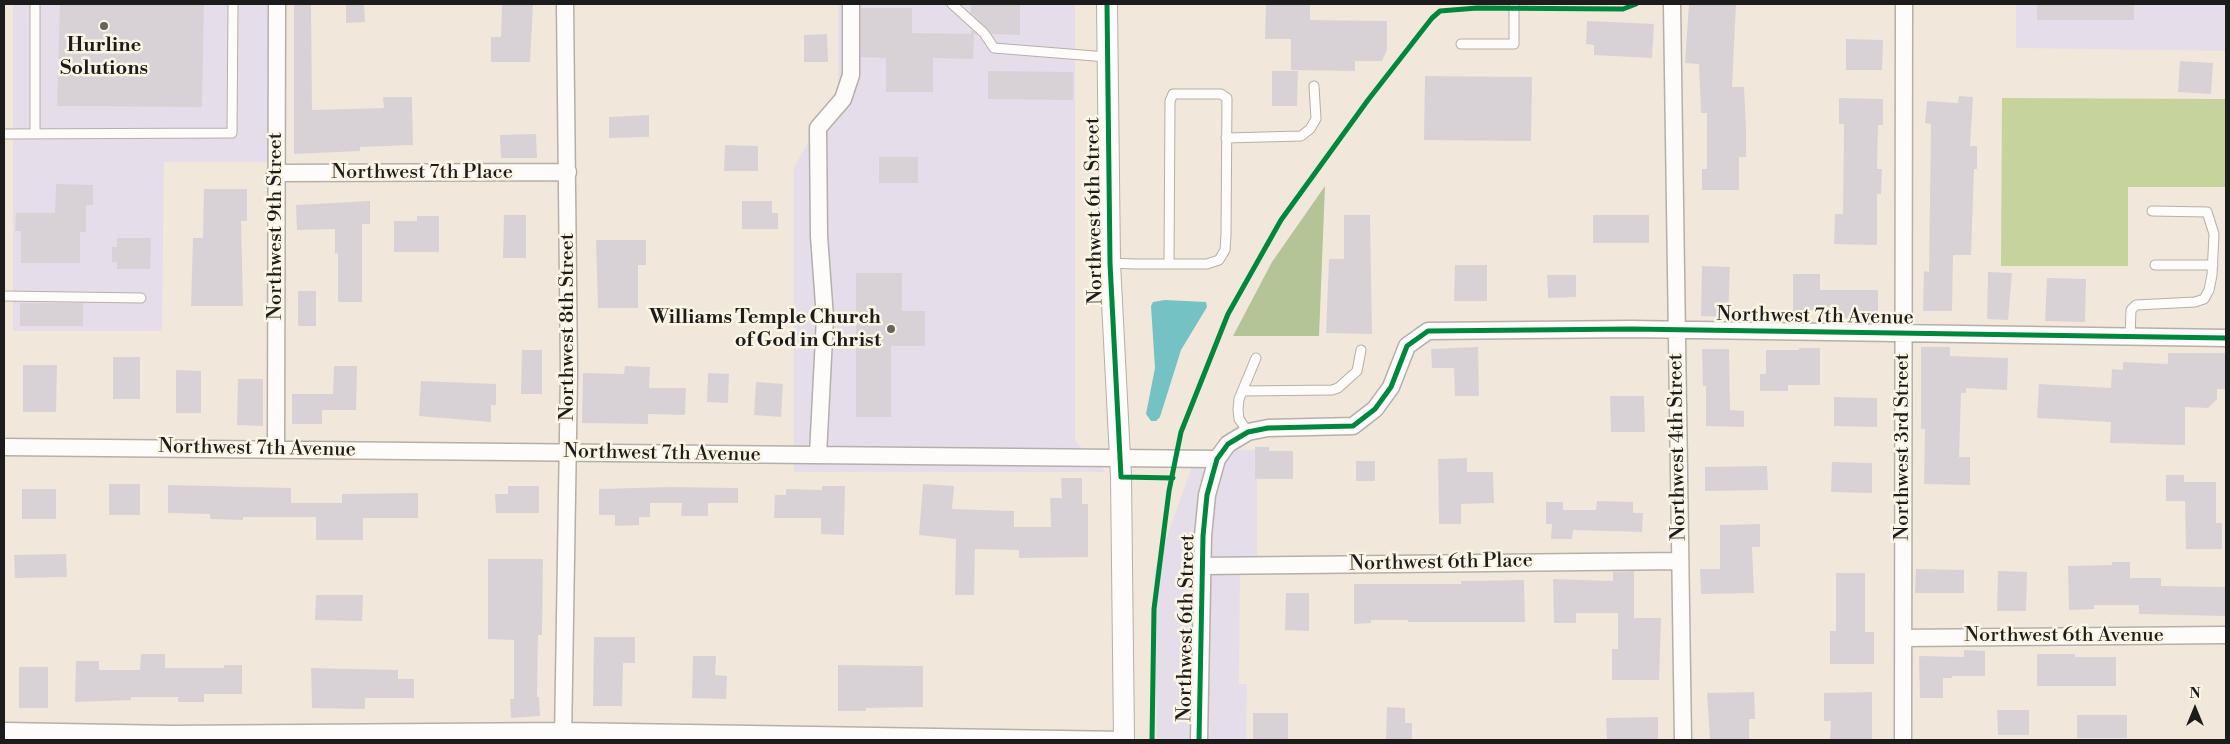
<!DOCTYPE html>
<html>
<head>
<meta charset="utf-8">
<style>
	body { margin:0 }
	#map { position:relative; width:2230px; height:744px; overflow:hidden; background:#f1e8db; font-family:"Libre Bodoni",serif }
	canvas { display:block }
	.frame { position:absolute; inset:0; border:5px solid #1c1c1c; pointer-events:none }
	.north { position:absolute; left:2170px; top:684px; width:50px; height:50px; -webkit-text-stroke:4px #fcf5e5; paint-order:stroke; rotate:0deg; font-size:14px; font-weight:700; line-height:20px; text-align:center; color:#1c1c1c }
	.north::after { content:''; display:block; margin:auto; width:18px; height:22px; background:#1c1c1c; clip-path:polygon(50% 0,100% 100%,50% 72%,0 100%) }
</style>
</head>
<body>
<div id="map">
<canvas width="2230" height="744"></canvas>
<div class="frame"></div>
<div class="north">N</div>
</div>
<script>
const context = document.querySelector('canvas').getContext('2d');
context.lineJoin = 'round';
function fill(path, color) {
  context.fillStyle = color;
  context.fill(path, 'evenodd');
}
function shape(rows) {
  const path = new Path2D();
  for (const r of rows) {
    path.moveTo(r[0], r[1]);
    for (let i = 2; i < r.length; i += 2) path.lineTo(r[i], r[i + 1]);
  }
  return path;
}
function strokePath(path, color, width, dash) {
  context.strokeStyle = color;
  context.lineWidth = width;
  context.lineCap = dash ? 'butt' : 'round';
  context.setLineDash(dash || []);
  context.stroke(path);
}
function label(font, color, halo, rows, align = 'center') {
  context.font = font + ' "Libre Bodoni",serif';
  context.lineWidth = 5;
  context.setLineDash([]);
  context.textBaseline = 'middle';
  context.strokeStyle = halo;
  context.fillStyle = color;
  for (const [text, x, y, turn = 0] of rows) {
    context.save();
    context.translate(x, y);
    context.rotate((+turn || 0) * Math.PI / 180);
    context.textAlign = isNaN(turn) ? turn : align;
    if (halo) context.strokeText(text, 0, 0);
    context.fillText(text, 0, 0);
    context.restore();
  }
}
fill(shape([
	[13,4,270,4,269,162,164,162,162,331,13,331],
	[838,4,1075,4,1075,441,1106,472,794,472,794,168,838,87],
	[2016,4,2226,4,2226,51,2016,48],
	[1198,450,1257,450,1257,559,1240,569,1239,684,1247,684,1246,740,1157,740,1154,572]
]), '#e5deea');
fill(shape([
	[2002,98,2226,99,2226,187,2128,187,2128,266,2001,266]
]), '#c6d39c');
fill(shape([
	[1325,186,1319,336,1233,336,1272,262]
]), '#b4c496');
fill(shape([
	[1165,300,1206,302,1207,307,1181,350,1160,417,1156,421,1151,421,1146,414,1155,368,1151,306,1153,302]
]), '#75c2c4');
fill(shape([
	[60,4,204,4,202,107,57,106],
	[294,4,311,4,312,110,384,108,383,97,412,97,413,145,360,147,360,151,294,154],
	[346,4,364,4,365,22,346,23],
	[502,4,533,4,530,62,491,62,491,37,501,37],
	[971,4,1020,4,1020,35,992,34,971,13],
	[1266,4,1310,4,1310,20,1387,21,1387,50,1382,61,1355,61,1355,71,1291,70,1291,39,1265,39],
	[1689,4,1736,4,1732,87,1744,87,1746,129,1746,157,1739,157,1739,190,1702,190,1702,169,1707,169,1707,113,1701,113,1699,64,1685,63],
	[2037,4,2134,4,2134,20,2037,20],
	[861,8,912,8,912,33,971,34,971,30,976,34,974,34,973,59,933,58,933,92,886,92,886,58,861,57],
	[1587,21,1654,24,1652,58,1594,55,1594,45,1586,44],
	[827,34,828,62,804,62,804,35],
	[1846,39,1883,40,1882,70,1846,70],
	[2180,61,2213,63,2211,94,2178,92],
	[988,71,1073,72,1073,100,988,99],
	[1272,71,1298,71,1297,106,1272,106],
	[1425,76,1532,77,1531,141,1424,140],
	[1959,96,1973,97,1970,146,1977,146,1977,169,1974,169,1971,255,1953,255,1952,311,1923,311,1924,271,1929,272,1931,124,1925,123,1927,101,1958,103],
	[1839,98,1883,99,1883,125,1878,125,1877,169,1882,169,1881,194,1877,194,1877,245,1834,244,1835,214,1843,214,1844,124,1839,124],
	[649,115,649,137,609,138,609,117],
	[536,134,537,158,501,158,500,135],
	[725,145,758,146,758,171,724,171],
	[879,157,918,157,918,183,879,183],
	[56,184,93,185,93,205,86,205,86,232,80,232,80,263,21,263,21,231,15,231,16,213,55,213],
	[204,189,247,189,247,221,241,221,243,306,191,306,193,238,203,238],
	[370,201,370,224,362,224,362,302,338,302,338,253,335,254,335,229,297,230,296,205],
	[742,201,772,201,772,213,778,213,778,229,742,229],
	[504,215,526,215,526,258,503,258],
	[1344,215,1370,215,1372,334,1326,333,1329,259,1344,259],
	[1593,215,1649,215,1649,243,1593,243],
	[417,216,439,216,439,252,394,252,394,221,417,221],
	[117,238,151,238,150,269,117,269,117,262,112,262,112,247,117,247],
	[596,240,646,240,646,265,638,265,638,308,598,308],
	[1455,265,1487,265,1487,301,1454,301],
	[1702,266,1730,267,1728,317,1701,316],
	[1988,272,2012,273,2008,320,1987,319],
	[856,273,902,273,902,311,925,311,925,346,891,346,891,417,856,417],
	[1793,274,1820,274,1820,290,1878,290,1878,317,1823,319,1823,310,1793,311],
	[1547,275,1576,275,1576,297,1548,298],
	[2047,278,2086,279,2085,322,2045,321],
	[298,291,316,291,316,326,298,326],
	[20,303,83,303,83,326,20,326],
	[1478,347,1479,396,1455,396,1454,368,1432,368,1431,349],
	[1921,347,1950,347,1950,356,2008,358,2007,390,1966,388,1966,393,1961,393,1959,457,1970,457,1970,485,1924,484,1925,429,1921,429],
	[1799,348,1820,348,1820,385,1788,385,1788,391,1760,391,1760,374,1766,374,1766,350,1799,350],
	[1702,349,1729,349,1730,410,1744,411,1744,427,1706,426,1706,386,1703,386],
	[522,350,542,350,542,394,521,394],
	[2168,353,2226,353,2226,389,2217,389,2217,399,2208,408,2185,407,2185,445,2110,443,2111,422,2037,418,2039,384,2111,388,2112,369,2123,370,2123,362,2168,364],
	[113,357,140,357,140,399,113,399],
	[23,365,57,365,56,412,23,412],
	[334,366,357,366,356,410,322,410,322,424,292,424,292,394,333,394],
	[625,366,650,367,649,388,686,388,685,415,648,414,648,424,582,423,583,373,624,374],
	[176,370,201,371,201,413,176,413],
	[708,373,729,374,728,403,707,402],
	[238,379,263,379,263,426,237,425],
	[421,381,496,384,496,405,491,405,491,422,419,416],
	[756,382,783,384,781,417,754,415],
	[1610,396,1644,396,1645,432,1611,432],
	[1834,397,1877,398,1877,427,1834,426],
	[1255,447,1269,447,1269,451,1293,451,1293,479,1255,479],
	[1467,458,1467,472,1493,472,1494,503,1461,504,1461,524,1439,524,1438,459],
	[1356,461,1375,461,1375,481,1356,481],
	[1832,462,1872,463,1872,493,1831,492],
	[1767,466,1768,490,1705,491,1705,467],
	[2166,475,2184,475,2184,482,2216,482,2216,523,2222,523,2222,549,2186,549,2185,501,2166,501],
	[1061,478,1082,478,1082,504,1088,504,1088,557,1019,558,1019,550,975,549,974,595,955,595,956,539,919,535,923,484,954,486,952,509,1014,511,1014,527,1051,527,1050,498,1062,498],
	[109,484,140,484,140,515,109,515],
	[168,485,291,488,291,503,342,503,342,494,418,493,418,518,363,518,363,540,316,540,316,517,243,517,243,520,210,519,210,514,168,513],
	[508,486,539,486,539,513,496,513,495,494,508,494],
	[822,486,845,486,844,535,821,534,821,518,774,518,775,495,786,495,786,489,822,490],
	[670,487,738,488,738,503,708,503,708,516,681,516,682,503,650,503,650,517,639,517,639,525,615,526,615,515,599,515,599,489],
	[22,489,56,489,56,519,22,519],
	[1597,501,1633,502,1633,513,1643,513,1642,532,1573,530,1572,539,1551,539,1552,524,1546,524,1546,502,1563,502,1563,510,1596,510],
	[1760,524,1760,547,1752,547,1754,593,1701,594,1700,569,1720,569,1720,525],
	[66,554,67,577,15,578,14,555],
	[488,559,543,559,542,635,538,635,537,697,539,697,540,716,511,718,510,699,514,699,514,640,488,639],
	[2112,562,2130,562,2130,578,2161,578,2161,586,2226,587,2226,616,2139,614,2139,605,2094,605,2094,609,2069,610,2068,566,2112,565],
	[1916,569,1964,570,1964,593,1915,593],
	[1634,571,1634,618,1661,618,1659,680,1612,680,1612,649,1618,649,1618,613,1576,613,1576,623,1554,623,1553,579,1613,581,1613,572],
	[1998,571,2027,572,2026,611,1997,611],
	[1836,573,1865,573,1865,632,1874,632,1874,664,1830,664,1830,631,1836,631],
	[1524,580,1525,622,1408,622,1408,620,1371,620,1371,623,1354,624,1354,584,1461,584,1461,581],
	[1286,593,1309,593,1309,631,1285,630],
	[316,595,363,595,362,621,315,620],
	[594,637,635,637,635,663,623,663,622,706,593,706],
	[1964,650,1985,651,1985,676,1952,676,1952,678,1943,678,1943,698,1920,698,1919,656,1964,657],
	[141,654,165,654,165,668,224,668,224,665,242,665,242,694,204,694,204,702,178,702,178,697,131,697,131,700,75,702,76,661,99,661,99,670,140,670],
	[2037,654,2075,654,2075,657,2116,657,2116,686,2037,686],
	[693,656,716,656,715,675,727,676,726,699,692,698],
	[838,665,923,666,923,707,866,708,866,711,838,711],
	[19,667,48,667,48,708,19,708],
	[311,668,398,670,398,679,414,679,414,698,365,698,365,709,312,708],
	[1754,692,1755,719,1749,719,1749,740,1710,740,1707,693],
	[1872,692,1872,740,1830,740,1831,721,1824,721,1824,693],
	[1387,707,1405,708,1405,723,1412,723,1412,740,1386,740],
	[1997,710,2029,710,2029,735,1998,735],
	[1253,713,1288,713,1288,740,1253,740],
	[2077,715,2127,715,2127,738,2077,738],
	[1658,717,1658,740,1607,740,1606,718]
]), '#d8d2d6');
const service = shape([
	[952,4,984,33,994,48,1107,57],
	[1461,44,1514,44,1514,4],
	[4,134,232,133,233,4],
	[35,134,35,4],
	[1226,138,1301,136,1310,129,1316,119,1314,86],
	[1110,263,1135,264,1207,264,1219,260,1225,250,1226,235,1227,98,1221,94,1173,94,1170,101,1169,264],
	[2155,265,2213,265],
	[4,296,141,298],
	[2130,337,2131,310,2136,305,2195,302,2204,299,2209,290,2212,275,2214,234,2207,212,2152,211],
	[1243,391,1332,390,1338,388,1357,371,1361,350],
	[1248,432,1239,419,1238,410,1239,399,1256,358]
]);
const minor = shape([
	[1672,4,1683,740],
	[275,173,568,172],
	[4,447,1217,459],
	[276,449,277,4],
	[818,455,825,318,819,236,818,128,843,99,851,75,851,4],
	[1202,566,1680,561],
	[1903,638,2226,635],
	[4,731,172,734,563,731,1124,740],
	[563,740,569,373,565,4],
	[1199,740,1203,536,1207,495,1217,459,1228,444,1248,432,1268,428,1353,426,1375,409,1391,387,1407,346,1428,331,1631,329,2226,338],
	[1903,740,1904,4]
]);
const tertiary = shape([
	[1107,4,1110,263,1121,477,1124,740]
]);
strokePath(service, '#b5afa8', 11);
strokePath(minor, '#b5afa8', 19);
strokePath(tertiary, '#b5afa8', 22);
strokePath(service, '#fdfcfa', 9);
strokePath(minor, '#fdfcfa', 16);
strokePath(tertiary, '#fdfcfa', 20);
strokePath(shape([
	[1107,4,1110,263,1121,477,1173,478],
	[1152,740,1154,609,1169,491,1181,432,1228,314,1281,220,1368,100,1432,18,1440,11,1477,8,1623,9,1636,4],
	[1199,740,1203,536,1207,495,1217,459,1228,444,1248,432,1268,428,1353,426,1375,409,1391,387,1407,346,1428,331,1631,329,2226,338]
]), '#00873e', 5);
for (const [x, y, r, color] of [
	[104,26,5,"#67635f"],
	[891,329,5,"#67635f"]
]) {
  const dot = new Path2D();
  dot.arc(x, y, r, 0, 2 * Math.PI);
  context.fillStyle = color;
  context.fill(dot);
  strokePath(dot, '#fcf5e5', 2);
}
label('bold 20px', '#1c1c1c', '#fcf5e5', [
	["Hurline",104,46],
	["Solutions",104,69],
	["Williams Temple Church",881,318,"right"],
	["of God in Christ",881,341,"right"]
]);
label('20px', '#1c1c1c', '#fcf5e5', [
	["Northwest 7th Place",422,173],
	["Northwest 6th Street",1095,211,-91],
	["Northwest 9th Street",276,226,-90],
	["Northwest 7th Avenue",1815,317,1],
	["Northwest 8th Street",568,327,-90],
	["Northwest 4th Street",1678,447,-91],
	["Northwest 3rd Street",1903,447,-90],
	["Northwest 7th Avenue",257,449,1],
	["Northwest 7th Avenue",662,454,1],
	["Northwest 6th Place",1441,563,-1],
	["Northwest 6th Street",1187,628,-89],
	["Northwest 6th Avenue",2064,636]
]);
</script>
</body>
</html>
